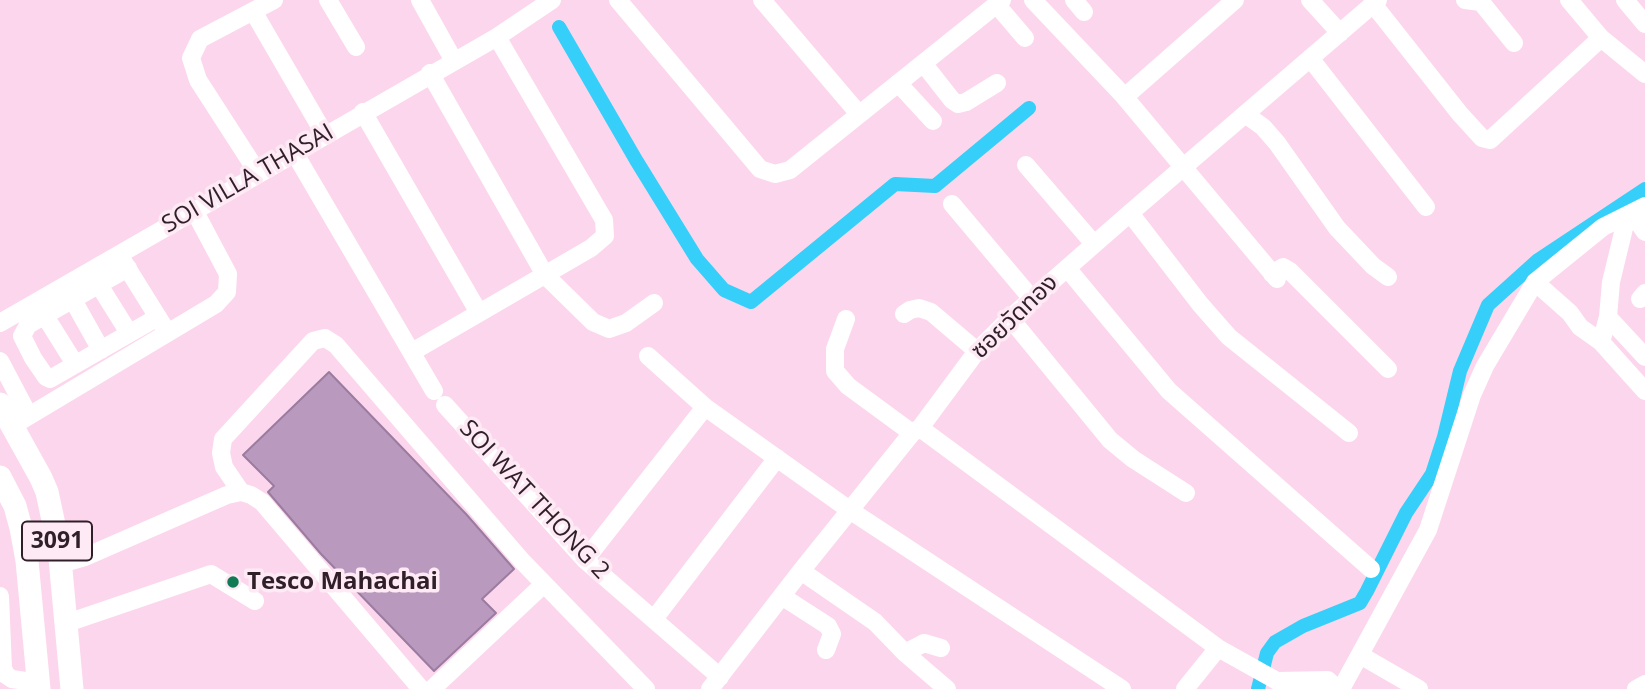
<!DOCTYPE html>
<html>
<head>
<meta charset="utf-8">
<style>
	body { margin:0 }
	canvas { display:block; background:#fcd6ec }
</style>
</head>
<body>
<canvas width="1645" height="689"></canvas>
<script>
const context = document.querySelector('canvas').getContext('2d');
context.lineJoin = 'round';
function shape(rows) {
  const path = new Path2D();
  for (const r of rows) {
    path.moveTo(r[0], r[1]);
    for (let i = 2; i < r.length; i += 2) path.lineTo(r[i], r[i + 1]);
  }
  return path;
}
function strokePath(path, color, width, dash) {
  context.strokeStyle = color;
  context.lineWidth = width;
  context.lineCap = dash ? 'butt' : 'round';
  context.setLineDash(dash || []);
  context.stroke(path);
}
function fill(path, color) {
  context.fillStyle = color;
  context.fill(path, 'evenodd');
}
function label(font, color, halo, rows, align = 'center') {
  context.font = font + ' "Open Sans","Noto Sans Thai",sans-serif';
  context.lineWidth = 7;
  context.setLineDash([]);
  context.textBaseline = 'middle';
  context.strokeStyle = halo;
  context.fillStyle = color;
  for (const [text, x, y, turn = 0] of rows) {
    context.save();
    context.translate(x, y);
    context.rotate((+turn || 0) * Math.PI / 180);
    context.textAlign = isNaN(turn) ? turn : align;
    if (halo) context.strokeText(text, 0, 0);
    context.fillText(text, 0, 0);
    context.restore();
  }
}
strokePath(shape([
	[559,27,636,160,697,259,724,290,751,302,895,184,935,186,1029,108],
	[1258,689,1267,653,1275,642,1303,626,1360,603,1367,591,1406,513,1432,474,1444,437,1460,371,1488,305,1538,260,1645,189]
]), '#36cffa', 14);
const building = shape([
	[329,372,466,514,514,569,482,599,496,613,434,671,321,554,268,492,274,486,243,455,329,372]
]);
fill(building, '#b999be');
strokePath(building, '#9b7ca0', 2);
strokePath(shape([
	[328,0,356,47],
	[420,0,454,61],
	[618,0,760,169,775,174,790,170,1002,0],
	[762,0,859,114],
	[1033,0,1122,94,1128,94,1235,0],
	[1074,0,1084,12],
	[1310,0,1340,33],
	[1465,0,1481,2,1514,43],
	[1569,0,1601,38,1645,74],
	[1625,0,1645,24],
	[996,4,1025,38],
	[1373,4,1460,114,1482,138,1490,140,1601,38],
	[253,11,325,135],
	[1310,58,1426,207],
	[923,63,952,100,958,104,966,102,997,83],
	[430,73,545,275,593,322,609,329,626,323,654,303],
	[898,83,933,121],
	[1122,94,1277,279],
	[363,112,479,313],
	[1245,114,1263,127,1277,143,1337,228,1373,266,1388,277],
	[294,152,434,391],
	[1026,165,1094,244],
	[258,173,198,80,191,58,200,39,274,0],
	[952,204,1032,299],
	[1130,213,1200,304,1229,337,1349,433],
	[1632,213,1645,232],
	[121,258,164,327],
	[128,268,28,325,22,336,33,358,46,377,50,379,158,317],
	[1067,268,1169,391,1371,569],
	[1272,274,1283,267,1290,271,1388,369],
	[1535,282,1570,313,1580,327,1601,342,1645,391],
	[99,285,129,333],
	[1640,299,1645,293],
	[73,300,101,350],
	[904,314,910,310,919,308,931,312,977,351],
	[45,316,75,364],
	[1608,317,1645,357],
	[1010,318,1110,440,1133,459,1186,493],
	[846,319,835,349,835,371,848,386,912,433],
	[0,323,497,37,552,0],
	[1601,342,1608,317,1611,282,1627,216],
	[412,352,591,248,605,236,604,220,497,37],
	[648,356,705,407,851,511,1122,689],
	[0,361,29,416],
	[445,405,585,560,720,677],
	[12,426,216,304,227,292,228,274,194,210],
	[920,428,1218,648,1277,681,1328,680,1337,689],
	[241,492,224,467,221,453,223,439,313,341,325,338,336,345,522,561,646,689],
	[585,560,705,407],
	[60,564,85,557,227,495,241,492,251,495,262,502,421,689],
	[801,571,875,622,905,653,947,689],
	[0,596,3,668,6,675,12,679,39,683],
	[783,597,828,626,832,634,826,650],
	[654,619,777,458],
	[67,623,211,574,255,601],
	[905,653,924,643,941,648],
	[1360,655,1419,689],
	[432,689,544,584],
	[710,689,801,571,912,433,920,428,977,351,1010,318,1130,213,1378,0],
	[1185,689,1218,648],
	[1341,689,1428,530,1472,395,1485,366,1535,282,1603,227,1645,206],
	[1636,689,1645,684]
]), '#fff', 18);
strokePath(shape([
	[0,404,41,478,47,492,59,548,72,689],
	[0,477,15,506,21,528,27,561,39,689]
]), '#fff', 23);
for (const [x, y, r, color] of [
	[233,582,7,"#117a54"]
]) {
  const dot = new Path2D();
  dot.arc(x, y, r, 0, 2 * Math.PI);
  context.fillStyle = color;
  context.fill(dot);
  strokePath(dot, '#fdeaf5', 2.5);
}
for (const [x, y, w] of [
	[57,541,70]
]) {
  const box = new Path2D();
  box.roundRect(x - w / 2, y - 19.5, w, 39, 5);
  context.fillStyle = '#fdeaf5';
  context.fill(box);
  strokePath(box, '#301f29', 2);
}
label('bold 23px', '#301f29', null, [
	["3091",57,541]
]);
label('24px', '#301f29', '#fdeaf5', [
	["SOI VILLA THASAI",248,179,-30],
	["ซอยวัดทอง",1015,317,-44],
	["SOI WAT THONG 2",534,500,47]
]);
label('bold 24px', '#301f29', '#fdeaf5', [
	["Tesco Mahachai",247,582]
], 'left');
</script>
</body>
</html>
